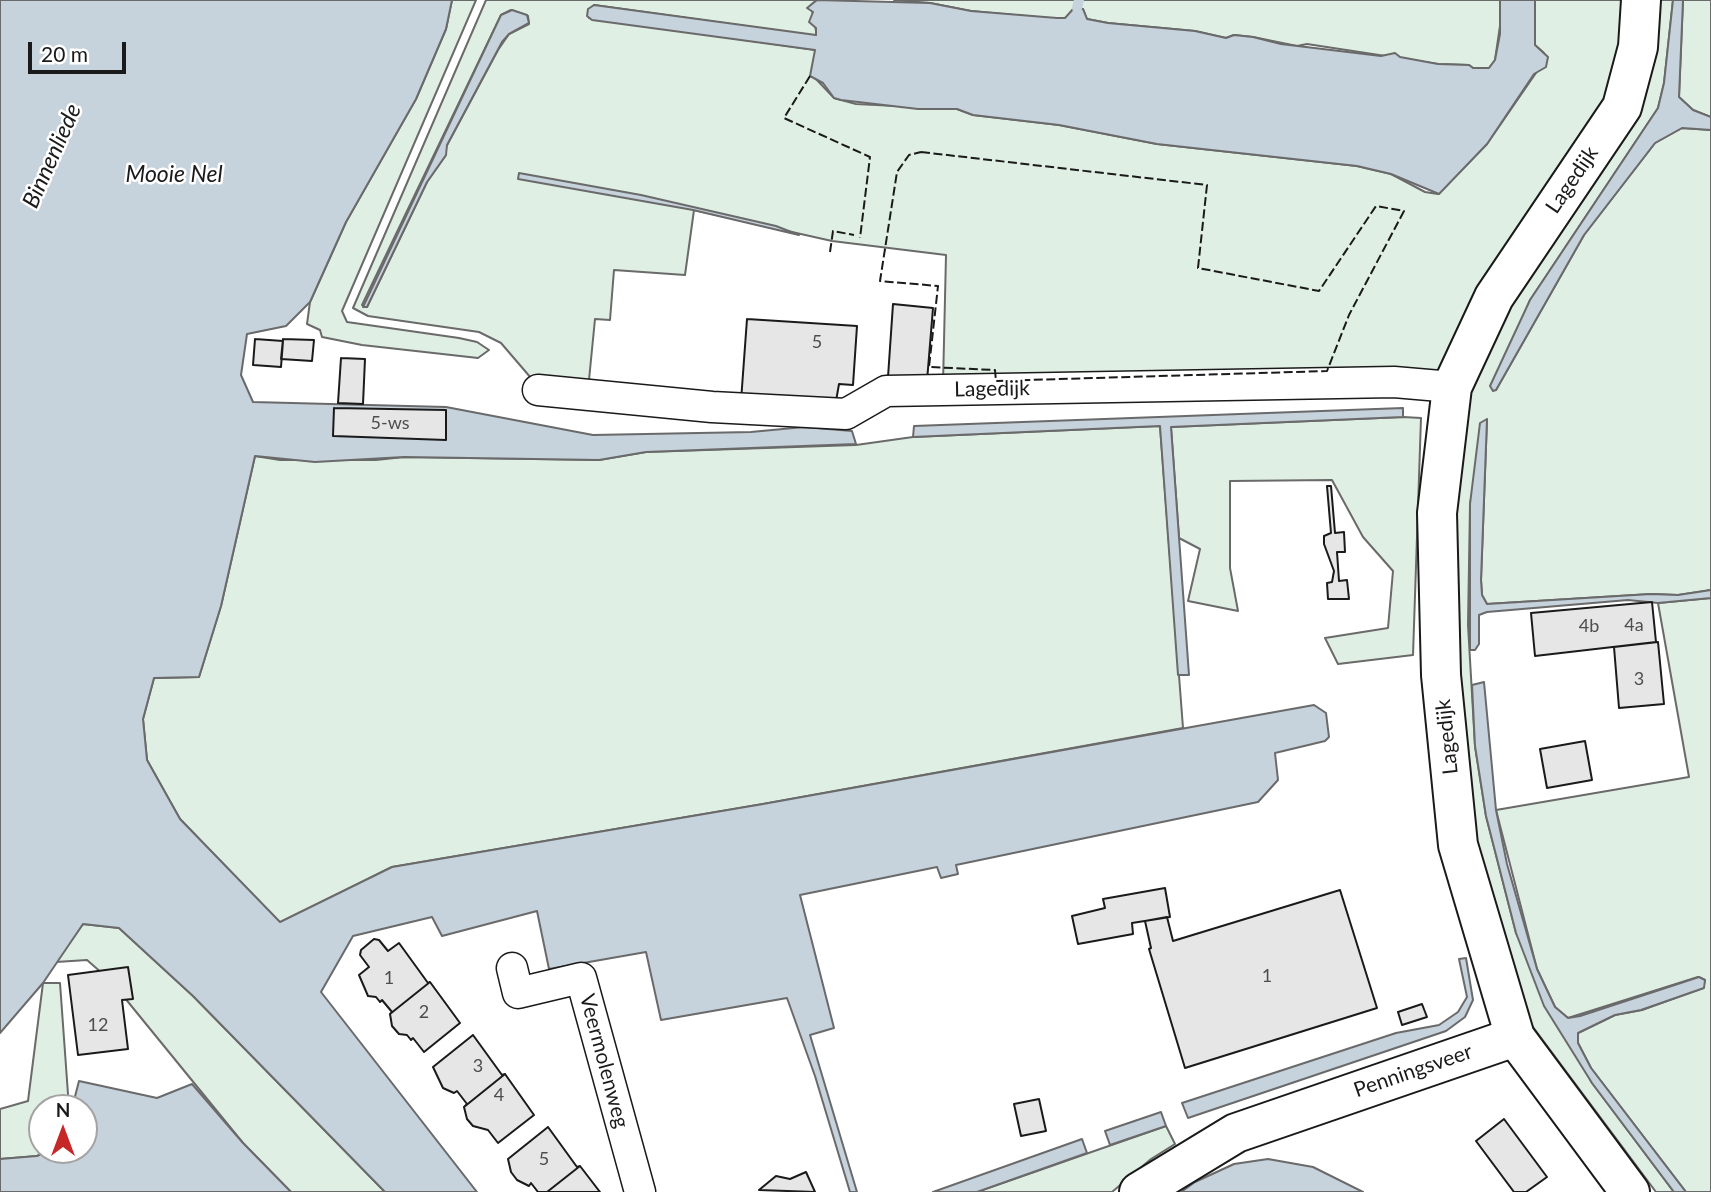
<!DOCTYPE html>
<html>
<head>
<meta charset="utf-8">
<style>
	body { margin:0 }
	#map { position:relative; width:1711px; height:1192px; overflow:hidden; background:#fff; font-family:Lato,sans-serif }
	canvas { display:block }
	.north { position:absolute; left:28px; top:1094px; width:70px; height:70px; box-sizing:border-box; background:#fff; border:2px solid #a3a3a3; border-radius:50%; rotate:0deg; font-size:19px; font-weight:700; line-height:28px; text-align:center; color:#1a1a1a }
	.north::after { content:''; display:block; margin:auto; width:24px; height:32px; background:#c62828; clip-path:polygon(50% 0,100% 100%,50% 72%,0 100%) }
	.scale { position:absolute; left:28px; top:42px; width:98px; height:32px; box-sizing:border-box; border:4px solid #1a1a1a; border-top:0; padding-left:9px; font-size:21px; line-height:24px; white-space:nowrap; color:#1a1a1a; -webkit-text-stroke:5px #fff; paint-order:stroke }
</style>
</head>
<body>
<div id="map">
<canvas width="1711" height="1192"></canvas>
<div class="north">N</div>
<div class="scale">20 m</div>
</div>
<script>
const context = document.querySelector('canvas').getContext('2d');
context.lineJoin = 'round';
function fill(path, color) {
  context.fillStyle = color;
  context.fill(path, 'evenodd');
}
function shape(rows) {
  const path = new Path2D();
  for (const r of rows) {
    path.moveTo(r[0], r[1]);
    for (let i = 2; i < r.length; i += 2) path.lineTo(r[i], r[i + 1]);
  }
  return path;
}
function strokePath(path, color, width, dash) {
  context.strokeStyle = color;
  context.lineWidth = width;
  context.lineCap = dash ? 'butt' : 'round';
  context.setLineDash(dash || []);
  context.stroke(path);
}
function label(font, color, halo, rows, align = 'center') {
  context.font = font + ' Lato,sans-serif';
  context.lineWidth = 5;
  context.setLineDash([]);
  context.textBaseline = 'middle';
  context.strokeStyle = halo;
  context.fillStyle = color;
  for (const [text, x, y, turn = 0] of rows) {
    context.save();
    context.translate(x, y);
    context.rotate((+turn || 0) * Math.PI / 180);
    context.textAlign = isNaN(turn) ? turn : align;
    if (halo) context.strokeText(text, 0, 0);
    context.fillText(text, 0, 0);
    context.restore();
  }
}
const green = shape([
	[452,0,476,0,342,311,347,322,459,338,477,342,489,350,478,358,362,345,322,337,320,330,307,324,310,302,346,222,416,99,446,29,452,0],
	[486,0,817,0,811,5,817,36,594,5,589,18,816,50,815,78,834,98,856,104,957,109,973,115,1059,125,1157,144,1357,166,1391,174,1425,192,1438,194,1487,144,1538,70,1544,53,1535,45,1535,0,1624,0,1622,35,1604,101,1442,374,943,384,946,255,832,241,694,210,685,275,614,270,610,320,595,319,588,390,531,378,501,343,479,332,368,316,353,308,486,0],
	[511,10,528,16,529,24,509,34,498,50,446,147,446,155,427,182,367,307,362,305,501,15,511,10],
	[894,0,1500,0,1501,19,1495,60,1489,68,1473,68,1469,65,1438,64,1307,44,1297,46,1253,37,1234,35,1226,38,1195,31,1108,23,1087,19,1083,9,1074,8,1066,18,1057,19,971,11,930,3,894,0],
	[1654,0,1673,0,1664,83,1658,108,1530,300,1496,390,1584,235,1655,143,1682,128,1711,130,1711,590,1678,595,1651,594,1487,604,1482,595,1481,580,1487,420,1470,504,1468,625,1475,746,1486,816,1516,933,1592,1083,1674,1192,1656,1192,1524,1015,1474,836,1447,533,1466,396,1654,0],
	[1683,0,1711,0,1711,117,1693,110,1679,97,1683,0],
	[1403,417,1421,418,1413,655,1338,664,1325,638,1388,628,1393,571,1363,537,1332,480,1230,481,1230,568,1238,611,1188,601,1200,549,1179,538,1171,427,1403,417],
	[1160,426,1183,728,763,804,392,867,280,923,180,819,147,760,143,719,154,678,199,677,221,606,255,456,280,460,376,460,404,457,599,460,646,452,856,445,913,437,1160,426],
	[1711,598,1711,1192,1686,1192,1591,1068,1578,1043,1578,1033,1615,1015,1642,1010,1703,988,1705,980,1698,977,1568,1018,1555,1007,1537,969,1496,810,1689,777,1658,603,1711,598],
	[83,924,119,928,193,996,385,1192,291,1192,243,1143,111,981,87,960,56,962,83,924],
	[43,983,60,983,69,1108,42,1108,42,1150,50,1150,37,1156,0,1159,0,1109,28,1101,43,983],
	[1166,1126,1175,1144,1151,1159,1112,1192,977,1192,1166,1126]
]);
fill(green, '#e0efe3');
strokePath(green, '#6a6a6a', 2);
const water = shape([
	[0,0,452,0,446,29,416,99,346,222,310,302,286,326,247,334,241,375,253,402,446,407,593,435,751,432,804,427,852,431,856,444,646,452,599,460,404,457,315,462,255,456,221,606,199,677,154,678,143,719,147,760,180,819,280,922,392,867,763,804,1314,705,1326,713,1329,737,1325,741,1275,753,1278,780,1258,802,956,865,958,874,941,878,937,867,800,895,834,1028,810,1035,857,1192,850,1192,815,1076,787,998,661,1020,646,952,549,969,537,911,442,936,432,917,353,936,321,992,477,1192,385,1192,193,996,119,928,83,924,43,983,0,1033,0,0],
	[817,0,930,3,971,11,1057,18,1065,18,1074,8,1083,9,1087,19,1108,23,1195,31,1226,38,1234,35,1253,37,1281,44,1381,56,1395,53,1400,57,1438,64,1469,65,1473,68,1489,68,1495,60,1500,34,1500,0,1535,0,1535,45,1548,57,1546,67,1534,74,1487,144,1439,194,1391,174,1357,166,1157,144,1059,125,973,115,957,109,918,109,841,100,834,98,823,83,810,76,815,50,592,20,587,16,588,9,594,5,816,35,816,28,809,22,813,12,807,8,817,0],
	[1673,0,1683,0,1679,97,1693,110,1711,117,1711,130,1682,128,1655,143,1584,235,1496,390,1493,391,1490,386,1530,300,1658,108,1664,83,1673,0],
	[512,10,527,15,529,23,509,34,502,42,447,145,446,155,427,182,367,307,363,307,501,15,512,10],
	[519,173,641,195,776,226,799,235,693,210,518,179,519,173],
	[1403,408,1403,417,1171,427,1189,675,1178,675,1160,426,913,437,914,426,1403,408],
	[1487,419,1481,580,1482,595,1487,604,1651,594,1678,595,1711,590,1711,598,1658,603,1628,600,1487,612,1479,615,1479,644,1475,650,1470,650,1470,504,1480,423,1487,419],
	[1484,682,1496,810,1507,864,1537,969,1555,1007,1568,1018,1580,1016,1699,977,1705,980,1704,988,1641,1010,1615,1015,1578,1033,1578,1043,1591,1068,1686,1192,1674,1192,1592,1083,1544,1006,1516,933,1486,816,1475,746,1472,685,1484,682],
	[1466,958,1473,1000,1465,1017,1446,1031,1188,1118,1182,1103,1396,1033,1439,1025,1458,1012,1467,997,1459,959,1466,958],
	[79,1081,157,1098,192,1084,243,1143,291,1192,0,1192,0,1159,37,1156,50,1150,84,1150,84,1108,72,1108,79,1081],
	[1161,1112,1166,1126,1110,1145,1105,1131,1161,1112],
	[1082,1139,1087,1153,977,1192,933,1192,1082,1139],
	[1268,1159,1313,1167,1363,1192,1181,1192,1195,1182,1234,1164,1268,1159]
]);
fill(water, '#c6d2dc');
strokePath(water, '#6a6a6a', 2);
strokePath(shape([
	[1077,8,1079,0]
]), '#c6d2dc', 10);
const building = shape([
	[893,304,933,308,927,381,888,377,893,304],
	[747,319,857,326,853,385,839,384,835,407,741,401,747,319],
	[255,339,283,341,281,367,253,365,255,339],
	[283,339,314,340,312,361,281,359,283,339],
	[341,358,365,359,363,404,338,403,341,358],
	[334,408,446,410,446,440,333,436,334,408],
	[1327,486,1331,486,1335,533,1344,532,1345,552,1337,552,1339,581,1347,580,1349,599,1328,599,1327,583,1332,582,1334,571,1324,544,1324,536,1331,533,1327,486],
	[1652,602,1656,642,1535,656,1531,613,1652,602],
	[1658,642,1664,704,1619,708,1614,647,1658,642],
	[1585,741,1592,780,1547,788,1540,749,1585,741],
	[1165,888,1170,917,1132,923,1133,934,1078,944,1072,916,1105,908,1103,899,1165,888],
	[1340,890,1377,1008,1185,1068,1149,949,1151,948,1145,921,1167,917,1173,941,1340,890],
	[374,939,379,940,388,951,399,943,428,983,430,982,390,1014,392,1012,382,1000,380,1002,376,997,368,996,359,975,369,967,360,955,361,950,374,939],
	[128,967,133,999,122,1000,128,1049,78,1055,68,975,128,967],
	[430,982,460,1023,424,1052,413,1038,411,1040,407,1035,399,1034,392,1026,390,1014,430,982],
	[1422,1004,1427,1017,1402,1025,1398,1012,1422,1004],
	[473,1035,502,1075,505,1074,464,1107,467,1104,457,1091,454,1093,443,1088,433,1067,473,1035],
	[505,1074,534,1115,498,1143,488,1130,473,1126,467,1119,464,1107,505,1074],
	[1039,1099,1046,1131,1021,1136,1014,1104,1039,1099],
	[1504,1119,1547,1177,1526,1192,1514,1192,1476,1141,1504,1119],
	[548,1127,577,1167,580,1166,547,1192,538,1192,531,1183,529,1186,517,1180,511,1172,508,1159,548,1127],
	[580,1166,600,1192,547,1192,580,1166],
	[806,1172,815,1192,759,1190,776,1176,790,1179,806,1172]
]);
fill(building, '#e6e6e6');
strokePath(building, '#1a1a1a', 2);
const street = shape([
	[538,390,712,407,846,414,886,391,1394,382,1452,387],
	[512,968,518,993,581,978,640,1192]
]);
const secondary = shape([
	[1139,1192,1236,1133,1515,1037],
	[1630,1192,1515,1037,1458,845,1441,675,1437,513,1452,387,1494,297,1622,107,1638,47,1641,0]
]);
strokePath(street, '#1a1a1a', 33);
strokePath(secondary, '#1a1a1a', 42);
strokePath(street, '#fff', 30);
strokePath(secondary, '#fff', 38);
strokePath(shape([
	[810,76,784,118,870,157,860,238],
	[921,152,1207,185,1198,268,1319,291,1376,206,1404,211,1349,315,1327,371,996,381,995,370,929,367,938,286,880,281,897,172,909,155,921,152],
	[830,252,833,231,854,235]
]), '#1a1a1a', 2, [9, 3.5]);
label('18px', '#4d4d4d', null, [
	["5",817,342],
	["5-ws",390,423],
	["4a",1634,625],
	["4b",1589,626],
	["3",1639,679],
	["1",1267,976],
	["1",389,978],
	["2",424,1012],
	["12",98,1025],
	["3",478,1066],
	["4",499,1095],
	["5",544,1159]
]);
label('21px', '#1a1a1a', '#fff', [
	["Lagedijk",1572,180,-56],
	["Lagedijk",992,389,-1],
	["Lagedijk",1447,737,-96],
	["Veermolenweg",604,1061,75],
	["Penningsveer",1413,1071,-19]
]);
label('italic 23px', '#1a1a1a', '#fff', [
	["Binnenliede",52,156,-66],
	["Mooie Nel",174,175]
]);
</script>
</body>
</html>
